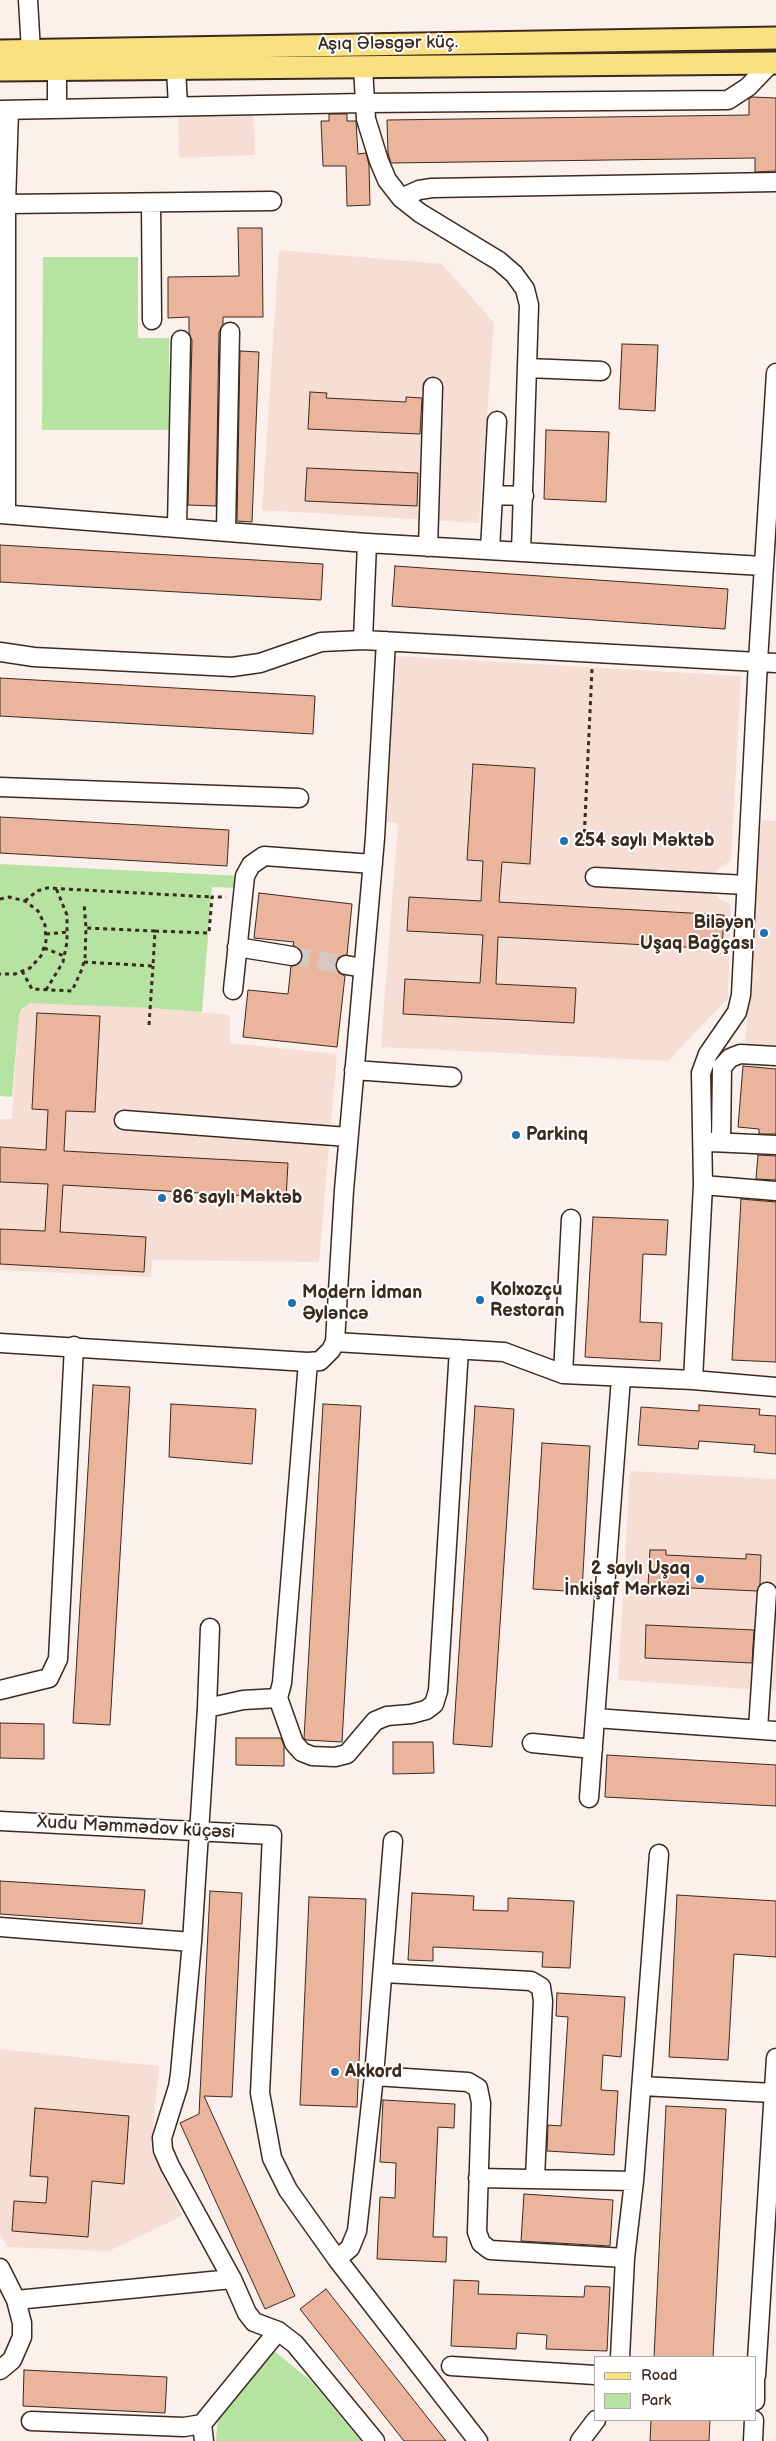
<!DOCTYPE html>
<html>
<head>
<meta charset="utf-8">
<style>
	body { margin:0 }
	#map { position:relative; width:776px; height:2441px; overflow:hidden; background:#fbf0eb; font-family:"Balsamiq Sans",sans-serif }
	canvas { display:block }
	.legend { position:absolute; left:594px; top:2356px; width:162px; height:65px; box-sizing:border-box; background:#fff; border:1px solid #b1aaa5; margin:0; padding:6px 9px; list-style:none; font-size:15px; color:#3b2a1e }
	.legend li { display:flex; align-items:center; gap:10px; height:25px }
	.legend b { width:25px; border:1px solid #b1aaa5 }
</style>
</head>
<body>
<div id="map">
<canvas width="776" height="2441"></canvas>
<ul class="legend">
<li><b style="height:6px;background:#f9e181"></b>Road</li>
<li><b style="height:14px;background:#b6e3a1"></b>Park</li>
</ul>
</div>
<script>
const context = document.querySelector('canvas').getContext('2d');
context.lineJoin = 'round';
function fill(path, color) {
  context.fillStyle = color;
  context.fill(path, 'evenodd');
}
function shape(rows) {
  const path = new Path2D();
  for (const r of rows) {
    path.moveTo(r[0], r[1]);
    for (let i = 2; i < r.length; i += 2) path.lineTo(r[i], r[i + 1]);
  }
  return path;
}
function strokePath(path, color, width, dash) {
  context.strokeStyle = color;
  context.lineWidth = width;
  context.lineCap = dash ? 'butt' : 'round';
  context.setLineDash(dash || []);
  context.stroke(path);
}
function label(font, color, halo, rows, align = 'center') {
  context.font = font + ' "Balsamiq Sans",sans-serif';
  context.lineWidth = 4;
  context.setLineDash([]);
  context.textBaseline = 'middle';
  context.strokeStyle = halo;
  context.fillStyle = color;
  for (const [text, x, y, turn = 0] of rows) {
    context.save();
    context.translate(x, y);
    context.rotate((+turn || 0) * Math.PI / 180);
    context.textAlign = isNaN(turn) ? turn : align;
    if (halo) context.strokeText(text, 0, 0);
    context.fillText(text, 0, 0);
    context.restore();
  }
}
fill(shape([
	[253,105,255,155,179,158,178,106],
	[279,250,442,264,494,323,479,523,262,510],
	[396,656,741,676,731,860,717,870,713,875,713,883,714,893,721,900,731,904,728,998,668,1061,381,1047,398,823,386,822],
	[761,820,776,821,776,1046,745,1045],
	[34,1002,150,1008,230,1015,230,1043,337,1054,319,1262,152,1260,151,1277,0,1270,0,1119,12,1119,19,1015,26,1005],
	[630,1471,776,1479,776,1691,618,1680],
	[0,2049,159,2066,151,2149,182,2216,109,2251,7,2247,0,2233]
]), '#f6ded4');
fill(shape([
	[43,257,138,257,138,338,169,338,169,430,42,430],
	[0,864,242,876,238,888,212,887,202,1012,150,1008,30,1003,22,1009,19,1015,12,1097,0,1096],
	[274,2351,311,2381,361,2441,216,2441,218,2414]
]), '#b6e3a1');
const building = shape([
	[752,97,776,98,776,171,755,172,755,158,391,163,388,153,387,120,749,115,749,99,752,97],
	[329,114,347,114,347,121,356,121,358,154,366,153,369,165,370,205,347,206,346,166,323,166,321,121,329,121,329,114],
	[238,228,262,228,263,317,223,317,223,324,219,332,216,506,188,505,192,340,189,333,189,317,168,318,168,277,239,276,238,228],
	[622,344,658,345,655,411,619,409,622,344],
	[240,351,259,352,252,522,237,521,240,351],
	[310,392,327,393,326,398,406,402,406,397,422,398,420,434,308,429,310,392],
	[546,430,609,432,606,502,544,499,546,430],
	[307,468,418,473,417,506,305,501,307,468],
	[0,545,323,564,321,600,0,582,0,545],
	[395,566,728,589,725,629,392,606,395,566],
	[0,678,315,696,313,734,0,716,0,678],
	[473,764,535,768,530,864,502,862,499,902,724,915,722,949,498,937,496,984,576,988,574,1023,403,1014,405,979,480,983,483,935,407,931,409,897,481,901,483,861,467,860,473,764],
	[0,817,229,830,227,866,0,853,0,817],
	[259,893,352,904,347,955,338,958,336,964,339,973,345,976,337,1047,243,1037,248,990,288,994,291,966,300,963,302,957,302,952,293,945,294,942,254,938,259,893],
	[37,1013,100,1016,95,1112,66,1111,64,1151,288,1163,286,1198,63,1185,60,1232,146,1237,144,1272,0,1264,0,1229,45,1231,48,1184,0,1182,0,1147,46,1150,48,1110,32,1109,37,1013],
	[743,1066,776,1069,776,1134,759,1134,759,1129,738,1127,743,1066],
	[758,1155,776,1156,776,1180,756,1179,758,1155],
	[741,1199,776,1202,776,1362,732,1360,741,1199],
	[593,1217,668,1220,666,1255,643,1254,640,1322,662,1323,660,1361,585,1357,593,1217],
	[93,1385,130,1387,110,1725,73,1723,93,1385],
	[171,1404,256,1409,252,1464,169,1457,171,1404],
	[323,1404,361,1406,342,1742,306,1740,304,1738,323,1404],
	[699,1405,760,1409,759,1415,776,1416,776,1454,754,1452,755,1445,699,1441,698,1449,638,1445,641,1407,699,1411,699,1405],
	[475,1406,514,1409,492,1747,453,1744,475,1406],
	[542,1443,590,1446,582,1592,533,1589,542,1443],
	[650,1550,666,1550,666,1555,746,1559,746,1554,761,1555,760,1584,757,1591,648,1586,650,1550],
	[646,1625,754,1630,752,1663,645,1658,646,1625],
	[0,1723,44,1724,44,1759,0,1758,0,1723],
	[236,1738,281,1738,284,1746,284,1766,236,1765,236,1738],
	[393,1742,433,1742,434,1773,393,1774,393,1742],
	[607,1755,776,1765,776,1806,605,1797,607,1755],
	[0,1881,145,1890,142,1924,0,1914,0,1881],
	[210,1891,242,1893,232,2097,204,2096,295,2296,265,2309,180,2123,199,2114,210,1891],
	[412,1893,474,1896,473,1910,508,1911,508,1898,574,1901,570,1968,542,1967,543,1952,433,1947,433,1961,408,1960,412,1893],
	[677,1895,776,1901,776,1957,734,1954,728,2060,669,2057,677,1895],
	[309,1897,366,1899,357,2107,300,2105,309,1897],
	[557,1993,625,1997,621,2057,603,2055,601,2090,618,2091,614,2155,547,2151,548,2125,561,2126,568,2017,556,2016,557,1993],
	[383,2100,455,2104,454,2128,438,2127,433,2237,447,2237,446,2262,377,2259,380,2197,395,2198,396,2163,380,2162,383,2100],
	[666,2106,726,2109,713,2357,654,2357,666,2106],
	[35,2108,129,2116,124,2184,92,2181,88,2237,12,2231,14,2201,46,2203,48,2177,30,2176,35,2108],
	[524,2194,613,2200,610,2246,521,2241,524,2194],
	[454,2280,479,2281,478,2294,584,2297,585,2286,610,2287,607,2351,546,2349,547,2335,517,2333,516,2349,451,2346,454,2280],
	[326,2289,446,2441,404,2441,300,2309,326,2289],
	[24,2370,167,2377,165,2413,23,2406,24,2370],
	[651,2420,710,2420,709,2441,650,2441,651,2420]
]);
fill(building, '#eab49d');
strokePath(building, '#3b2a1e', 1);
strokePath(shape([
	[292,956,346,965]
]), '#d5c8c2', 18, [18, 9]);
const minor = shape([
	[28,0,31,51],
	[363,67,366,119,379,161,387,180,401,198,420,213,499,261,514,274,525,289,529,305,521,552],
	[57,69,57,107],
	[176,69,178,106],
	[0,110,364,103,728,100,748,87,771,63],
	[401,198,419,190,432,188,776,182],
	[151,203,152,320],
	[6,204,272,201],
	[527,368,601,371],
	[493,495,524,496],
	[0,514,367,543,763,566],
	[6,514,6,204,9,110],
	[177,526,181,340],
	[226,530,230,332],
	[428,547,433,387],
	[490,550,497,421],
	[363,640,367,543],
	[0,652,34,657,232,667,260,663,321,642,363,640,776,663],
	[0,787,299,798],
	[595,877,746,885],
	[237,947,292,956],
	[346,965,363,968],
	[233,990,245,876,251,865,264,856,373,864],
	[354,1070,452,1077],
	[124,1120,348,1137],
	[711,1142,776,1145],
	[721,1142,722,1067,730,1058,740,1054,776,1056],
	[703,1185,776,1191],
	[335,1342,504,1352,563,1374,693,1380,776,1387],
	[0,1343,308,1362,320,1361,331,1350,335,1342,344,1190,375,838,386,641],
	[308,1362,282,1683,278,1698,243,1700,207,1708,192,1942,180,2074,178,2087,162,2138,163,2150,170,2166,232,2279,247,2313,254,2322,278,2331,295,2344,375,2441],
	[563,1374,571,1219],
	[621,1378,595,1718,776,1731],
	[693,1380,703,1185,701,1073,708,1054,737,1012,741,995,758,661,776,373],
	[0,1690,49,1678,58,1659,74,1346],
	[278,1698,294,1743,302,1752,312,1756,335,1757,347,1754,375,1721,387,1716,411,1714,426,1710,434,1704,438,1691,459,1349],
	[207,1708,210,1628],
	[758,1729,767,1592],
	[532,1743,593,1749],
	[589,1798,595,1718],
	[0,1821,272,1835,260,2093,272,2158,288,2190,337,2259,478,2441],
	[0,1927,192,1942],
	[384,1973,531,1981,541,1987,543,2001,535,2178],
	[374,2076,468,2082,478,2088,481,2103,477,2232,481,2243,490,2250,625,2258],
	[642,2086,773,2093],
	[478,2178,634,2181],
	[337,2259,350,2248,357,2231,374,2076,393,1841],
	[0,2268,16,2300,22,2323,22,2337,12,2360,0,2370],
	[16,2300,232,2279],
	[620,2357,625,2258,634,2181,659,1854],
	[451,2366,595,2375],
	[755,2376,755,2401],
	[756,2376,776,2058],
	[31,2421,184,2427,202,2424,278,2331],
	[202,2424,204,2441],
	[580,2441,596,2420],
	[753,2441,754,2420]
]);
const major = shape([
	[0,51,776,38],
	[0,70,776,63]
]);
strokePath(minor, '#3b2a1e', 21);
strokePath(major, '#3b2a1e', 25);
strokePath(shape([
	[584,841,592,669],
	[0,899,9,897,25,901,38,911,45,925,46,941,41,956,30,968,15,974,0,974],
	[25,901,37,891,47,888,212,897],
	[155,931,209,933,212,897,226,897],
	[46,934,68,932],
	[44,948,64,956],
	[84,962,153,966,155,931,86,928],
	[22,971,32,989,72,991,82,969,85,958,86,928,84,903],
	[46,990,63,962,67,942,67,915,56,888],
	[149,1025,153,966]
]), '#3b2a1e', 3, [4, 4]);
strokePath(minor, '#fff', 18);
strokePath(major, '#f9e181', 21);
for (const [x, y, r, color] of [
	[564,841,5,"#1f6fb2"],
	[764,933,5,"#1f6fb2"],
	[516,1135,5,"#1f6fb2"],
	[162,1198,5,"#1f6fb2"],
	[480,1300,5,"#1f6fb2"],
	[292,1303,5,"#1f6fb2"],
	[700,1579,5,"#1f6fb2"],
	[335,2072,5,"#1f6fb2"]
]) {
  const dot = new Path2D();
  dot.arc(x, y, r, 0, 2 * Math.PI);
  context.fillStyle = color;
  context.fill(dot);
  strokePath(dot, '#fff', 2);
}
label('18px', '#3b2a1e', '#fff', [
	["Aşıq Ələsgər küç.",388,44,-1],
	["Xudu Məmmədov küçəsi",136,1828,3]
]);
label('bold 18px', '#3b2a1e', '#fff', [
	["254 saylı Məktəb",574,841],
	["Biləyən",754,923,"right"],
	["Uşaq Bağçası",754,944,"right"],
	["Parkinq",526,1135],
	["86 saylı Məktəb",172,1198],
	["Kolxozçu",490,1290],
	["Restoran",490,1311],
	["Modern İdman",302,1293],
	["Əyləncə",302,1314],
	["2 saylı Uşaq",690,1569,"right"],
	["İnkişaf Mərkəzi",690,1590,"right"],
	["Akkord",345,2072]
], 'left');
</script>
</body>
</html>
